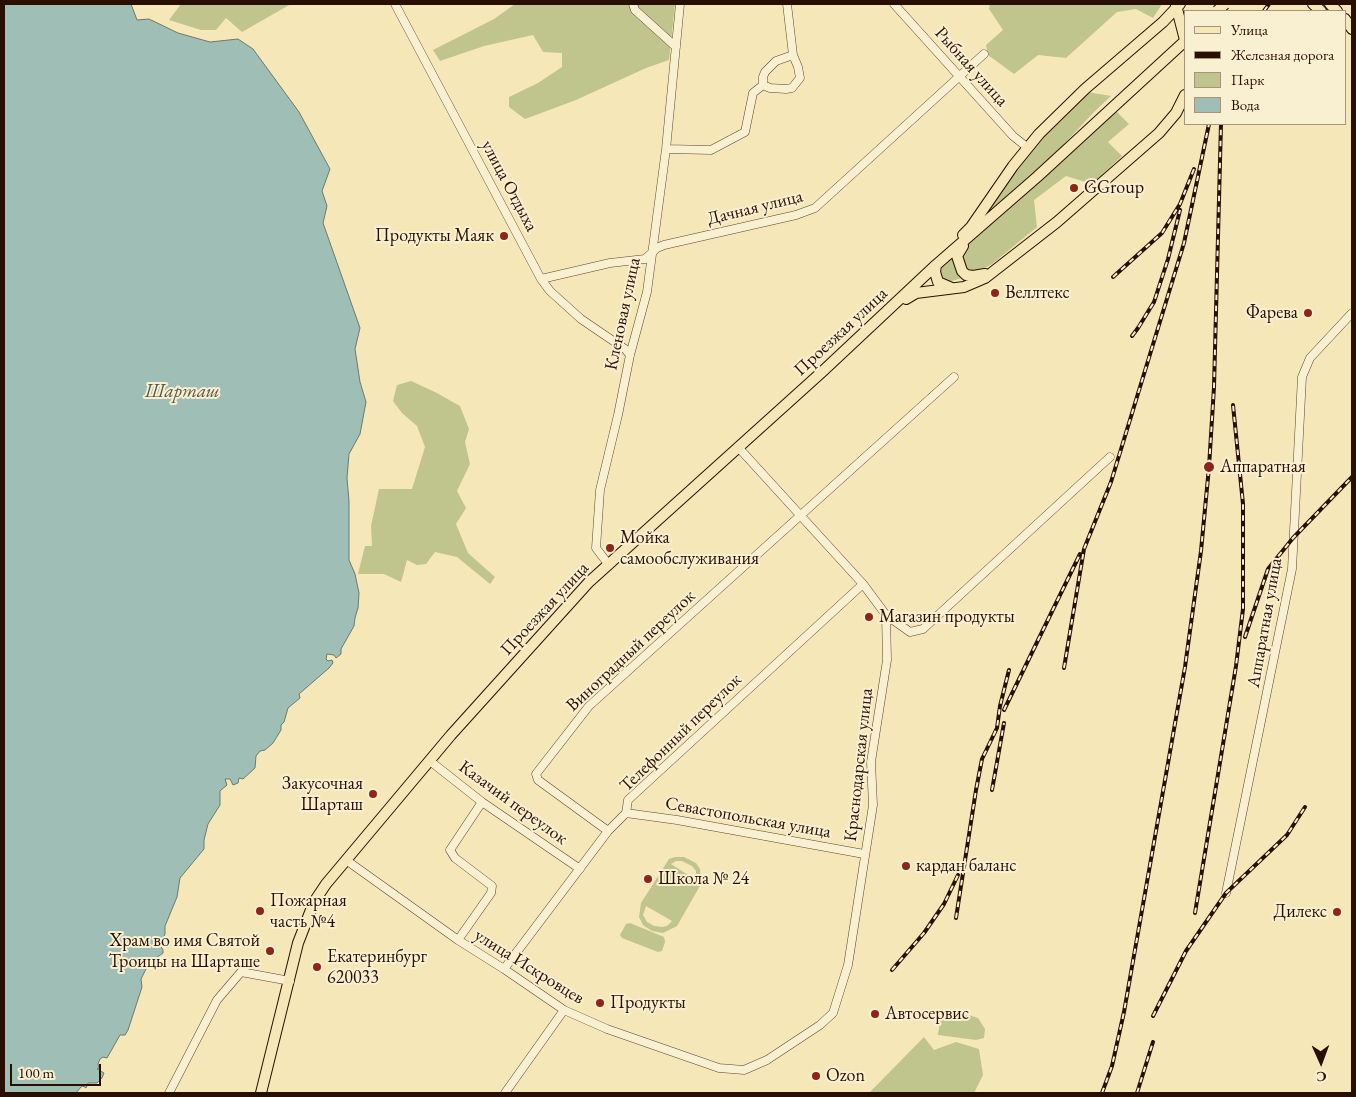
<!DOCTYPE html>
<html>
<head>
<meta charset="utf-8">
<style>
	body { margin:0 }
	#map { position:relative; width:1356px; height:1097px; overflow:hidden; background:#f6e7b8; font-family:"EB Garamond",serif }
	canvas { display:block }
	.frame { position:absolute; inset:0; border:5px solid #290f00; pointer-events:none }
	.legend { position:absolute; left:1184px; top:10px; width:162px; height:115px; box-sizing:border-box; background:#f9efd1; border:1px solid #a6957d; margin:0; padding:6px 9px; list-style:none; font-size:15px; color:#290f00 }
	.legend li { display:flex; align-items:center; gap:10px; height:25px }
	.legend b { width:25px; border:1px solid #a6957d }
	.north { position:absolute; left:1296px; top:1037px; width:50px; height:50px; -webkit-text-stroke:4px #f9efd1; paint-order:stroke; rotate:178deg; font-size:14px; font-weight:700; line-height:20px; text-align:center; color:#290f00 }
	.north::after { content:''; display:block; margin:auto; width:18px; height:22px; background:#290f00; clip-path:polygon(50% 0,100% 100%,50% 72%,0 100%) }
	.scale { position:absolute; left:10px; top:1064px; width:91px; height:22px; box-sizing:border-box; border:2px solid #290f00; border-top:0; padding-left:6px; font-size:15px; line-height:18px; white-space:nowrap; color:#290f00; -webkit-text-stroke:4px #f9efd1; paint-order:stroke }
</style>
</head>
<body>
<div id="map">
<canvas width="1356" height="1097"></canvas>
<div class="frame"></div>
<ul class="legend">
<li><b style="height:6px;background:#f6e7b8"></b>Улица</li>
<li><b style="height:6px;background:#290f00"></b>Железная дорога</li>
<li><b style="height:14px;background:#c0c48d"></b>Парк</li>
<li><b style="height:14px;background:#9ebeb6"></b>Вода</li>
</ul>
<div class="north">С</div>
<div class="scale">100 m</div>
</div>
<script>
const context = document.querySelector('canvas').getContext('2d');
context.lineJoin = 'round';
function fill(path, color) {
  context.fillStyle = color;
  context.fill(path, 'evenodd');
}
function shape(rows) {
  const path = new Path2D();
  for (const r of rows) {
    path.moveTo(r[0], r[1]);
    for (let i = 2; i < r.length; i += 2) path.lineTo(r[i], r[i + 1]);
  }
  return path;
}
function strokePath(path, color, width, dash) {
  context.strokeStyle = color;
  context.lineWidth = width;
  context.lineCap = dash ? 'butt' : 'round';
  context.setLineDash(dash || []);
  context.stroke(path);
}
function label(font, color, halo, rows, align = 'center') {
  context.font = font + ' "EB Garamond",serif';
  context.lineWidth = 4;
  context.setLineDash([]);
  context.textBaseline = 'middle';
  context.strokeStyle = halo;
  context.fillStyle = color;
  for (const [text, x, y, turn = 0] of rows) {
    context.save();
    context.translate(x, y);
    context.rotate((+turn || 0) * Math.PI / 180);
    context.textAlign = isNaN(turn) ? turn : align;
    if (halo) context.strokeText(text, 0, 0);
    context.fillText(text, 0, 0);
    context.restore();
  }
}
fill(shape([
	[181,4,291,4,242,32,226,18,216,30,201,30,169,20],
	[515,4,675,4,669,60,646,68,576,100,525,119,509,107,509,97,538,83,562,67,562,53,543,52,533,35,484,46,440,61,433,50,494,19],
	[990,4,1162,4,1153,18,1136,9,1117,12,1066,58,1038,55,1014,74,988,55,986,45,1003,30,989,9],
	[1087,92,1111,96,1094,112,1050,159,985,215,1020,163,1059,119],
	[1115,110,1129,124,1108,142,1122,156,1092,184,1066,176,1034,200,1037,227,992,264,981,270,972,272,967,269,963,264,962,257,964,250,971,242,1047,168],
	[953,257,955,267,962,278,952,281,945,281,940,277,939,272,943,265],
	[411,381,435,392,460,406,469,429,465,442,470,464,457,491,466,508,456,524,468,553,495,577,490,584,457,557,435,552,426,564,417,565,407,560,401,582,384,574,358,574,365,546,372,546,371,526,379,489,412,489,425,447,417,426,402,413,393,401,397,385],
	[675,857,684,857,696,863,700,869,701,884,677,926,663,933,652,931,643,925,639,917,641,903,669,859],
	[676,861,682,861,692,866,696,871,696,880,671,864],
	[646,906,672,921,667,926,662,927,654,926,647,922,643,915],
	[630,923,664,937,665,942,662,951,658,952,622,938,620,935,626,924],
	[952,1014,965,1014,978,1018,985,1029,984,1038,976,1040,938,1035,940,1020],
	[924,1037,934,1050,956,1042,979,1049,983,1075,974,1093,870,1093,870,1092]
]), '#c0c48d');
const water = shape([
	[4,4,131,4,137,20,149,19,178,33,210,42,238,39,253,49,299,112,330,169,322,191,327,206,323,223,360,328,355,349,360,382,366,402,360,434,349,454,347,478,349,501,349,560,355,574,359,593,358,608,355,618,354,626,341,649,341,654,336,658,334,655,327,654,326,659,328,661,332,660,333,663,329,668,299,694,300,698,288,708,284,722,281,725,281,730,273,743,265,750,260,751,256,756,255,768,243,779,239,778,238,783,233,785,230,779,225,779,227,785,220,791,220,805,208,824,204,840,204,849,180,878,177,897,165,926,165,934,160,945,163,950,163,953,149,963,141,979,142,987,128,1030,125,1035,120,1035,107,1058,103,1057,100,1059,98,1064,99,1068,97,1069,104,1073,102,1078,97,1083,88,1083,86,1088,83,1086,81,1087,76,1093,4,1093,4,4]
]);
fill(water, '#9ebeb6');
strokePath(water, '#6f786d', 1);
const minor = shape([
	[395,4,541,279,550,291,581,319,625,349,630,355],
	[633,4,635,10,676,47],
	[894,4,1013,136,1028,148],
	[763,85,770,88,786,89,792,88,800,78,798,67,793,55,787,4],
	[666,149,711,150,745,132,753,93,763,85,763,77,765,72,776,61,793,55],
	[541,279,610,263,645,259,657,248,664,245,796,215,815,208,984,54],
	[738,447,863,584,886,615],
	[609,565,596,548,600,490,618,415,630,355,647,292,666,149,680,4],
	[430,761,482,802,580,869],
	[626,813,677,820,864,854],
	[608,831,538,780,536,774,589,706,954,377],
	[346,860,458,940,504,969,564,1010,607,1029,719,1068,744,1070,767,1060,820,1025,833,1013,848,965,873,805,871,762,887,660,886,615,910,632,923,629,1110,457],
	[1226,893,1292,569,1302,377,1310,358,1352,313],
	[458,940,491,893,492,886,455,858,450,850,482,802],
	[504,969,608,831,626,813,628,800,863,584],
	[169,1093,217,1000,241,972,290,981],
	[505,1093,564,1010]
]);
const major = shape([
	[1313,4,1321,11],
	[1330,4,1337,11],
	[1176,5,1185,40],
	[1345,19,1352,29],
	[963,235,971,227,1013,166,1039,134,1085,89,1163,22,1180,4],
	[963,246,957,256,962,271,966,275,973,276,985,274],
	[936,265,935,272,938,282,952,288],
	[906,299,916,293,964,287,985,278,1057,222,1159,133,1176,113,1185,95],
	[261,1093,298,943,314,902,326,884,451,735,589,582,823,371,936,265,1037,177,1185,41]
]);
strokePath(minor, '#5c452e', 9);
strokePath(major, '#290f00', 12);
strokePath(minor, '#f9efd1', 8);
strokePath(major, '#f6e7b8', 10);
const rail = shape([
	[1220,11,1221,4],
	[1264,11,1269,4],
	[1113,277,1162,233,1180,204,1194,169],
	[1132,336,1138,328,1154,302,1168,259,1180,210],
	[1245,637,1268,569,1293,538,1352,477],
	[1064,668,1084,549,1111,482,1184,243,1209,124],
	[1004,710,1080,554],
	[992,790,1004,723],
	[1195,913,1236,666,1243,609,1243,504,1233,405],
	[956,918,976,790,982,759,997,728,1000,706,1009,670],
	[892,970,924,933,944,904,958,875],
	[1153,1016,1186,951,1226,893,1287,835,1305,807],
	[1102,1093,1112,1066,1124,1012,1185,667,1201,551,1209,467,1214,387,1221,124],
	[1137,1093,1153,1042]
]);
strokePath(rail, '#290f00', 4);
strokePath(rail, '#f9efd1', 2, [5.5]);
const majorBridge = shape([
	[1217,11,1225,4]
]);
strokePath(majorBridge, '#290f00', 12, []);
strokePath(majorBridge, '#f6e7b8', 10);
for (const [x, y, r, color] of [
	[1074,188,5,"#8f2418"],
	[504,236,5,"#8f2418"],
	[995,293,5,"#8f2418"],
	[1308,313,5,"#8f2418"],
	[1209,467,6,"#8f2418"],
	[610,548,5,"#8f2418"],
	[869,617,5,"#8f2418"],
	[373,794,5,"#8f2418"],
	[906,866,5,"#8f2418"],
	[648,879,5,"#8f2418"],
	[260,911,5,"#8f2418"],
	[1337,912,5,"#8f2418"],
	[270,951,5,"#8f2418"],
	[317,967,5,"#8f2418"],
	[600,1003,5,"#8f2418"],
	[875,1014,5,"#8f2418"],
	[816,1076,5,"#8f2418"]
]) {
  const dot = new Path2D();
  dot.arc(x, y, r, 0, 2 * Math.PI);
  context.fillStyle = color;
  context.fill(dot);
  strokePath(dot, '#f9efd1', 2);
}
label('18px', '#290f00', '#f9efd1', [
	["Рыбная улица",971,67,48],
	["улица Отдыха",509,186,62],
	["Дачная улица",755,208,-14],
	["Кленовая улица",623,314,-78],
	["Проезжая улица",841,332,-43],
	["Проезжая улица",545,609,-47],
	["Аппаратная улица",1265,623,-80],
	["Виноградный переулок",631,651,-43],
	["Телефонный переулок",681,733,-44],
	["Краснодарская улица",859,765,-84],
	["Казачий переулок",513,803,36],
	["Севастопольская улица",748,818,10],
	["улица Искровцев",529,967,32]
]);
label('18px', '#290f00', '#f9efd1', [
	["GGroup",1084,188],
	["Продукты Маяк",494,236,"right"],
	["Веллтекс",1005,293],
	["Фарева",1298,313,"right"],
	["Аппаратная",1220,467],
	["Мойка",620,538],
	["самообслуживания",620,559],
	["Магазин продукты",879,617],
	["Закусочная",363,784,"right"],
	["Шарташ",363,805,"right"],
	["кардан баланс",916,866],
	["Школа № 24",658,879],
	["Пожарная",270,901],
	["часть №4",270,922],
	["Дилекс",1327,912,"right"],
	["Храм во имя Святой",260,941,"right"],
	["Троицы на Шарташе",260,962,"right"],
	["Екатеринбург",327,957],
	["620033",327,978],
	["Продукты",610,1003],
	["Автосервис",885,1014],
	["Ozon",826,1076]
], 'left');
label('italic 19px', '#585549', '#f9efd1', [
	["Шарташ",182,392]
]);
</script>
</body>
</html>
